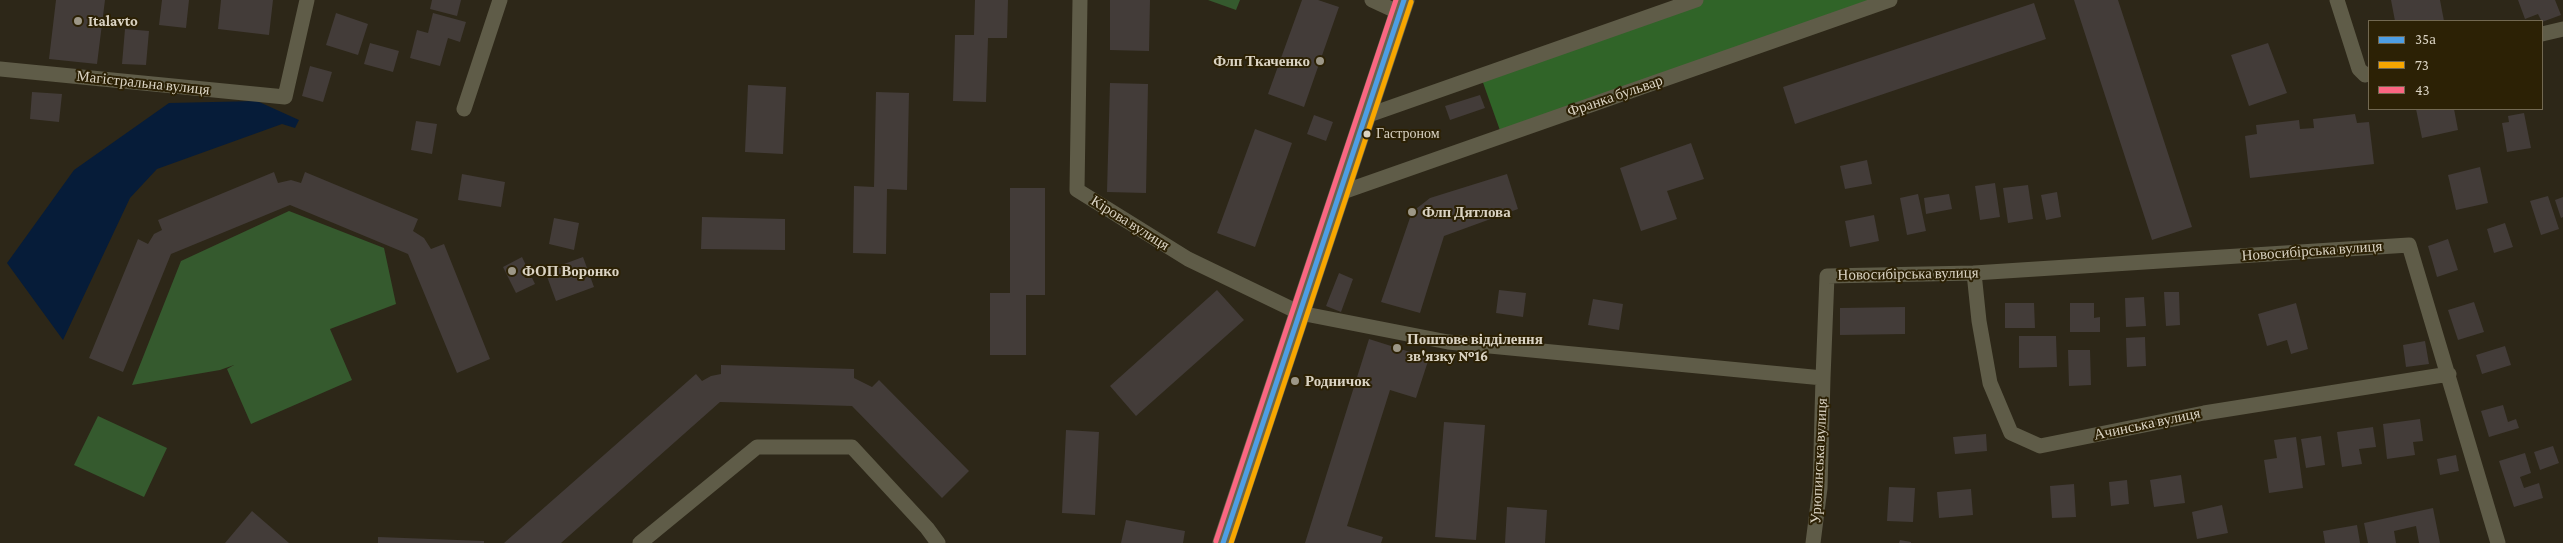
<!DOCTYPE html>
<html>
<head>
<meta charset="utf-8">
<style>
	body { margin:0 }
	#map { position:relative; width:2563px; height:543px; overflow:hidden; background:#2d2718; font-family:"Crimson Pro",serif }
	canvas { display:block }
	.legend { position:absolute; left:2368px; top:20px; width:175px; height:90px; box-sizing:border-box; background:#2c2105; border:1px solid #726851; margin:0; padding:6px 9px; list-style:none; font-size:15px; color:#dad3c3 }
	.legend li { display:flex; align-items:center; gap:10px; height:25px }
	.legend b { width:25px; border:1px solid #726851 }
</style>
</head>
<body>
<div id="map">
<canvas width="2563" height="543"></canvas>
<ul class="legend">
<li><b style="height:6px;background:#4d9ee5"></b>35а</li>
<li><b style="height:6px;background:#f7a600"></b>73</li>
<li><b style="height:6px;background:#fa6682"></b>43</li>
</ul>
</div>
<script>
const context = document.querySelector('canvas').getContext('2d');
context.lineJoin = 'round';
function fill(path, color) {
  context.fillStyle = color;
  context.fill(path, 'evenodd');
}
function shape(rows) {
  const path = new Path2D();
  for (const r of rows) {
    path.moveTo(r[0], r[1]);
    for (let i = 2; i < r.length; i += 2) path.lineTo(r[i], r[i + 1]);
  }
  return path;
}
function strokePath(path, color, width, dash) {
  context.strokeStyle = color;
  context.lineWidth = width;
  context.lineCap = dash ? 'butt' : 'round';
  context.setLineDash(dash || []);
  context.stroke(path);
}
function label(font, color, halo, rows, align = 'center') {
  context.font = font + ' "Crimson Pro",serif';
  context.lineWidth = 4;
  context.setLineDash([]);
  context.textBaseline = 'middle';
  context.strokeStyle = halo;
  context.fillStyle = color;
  for (const [text, x, y, turn = 0] of rows) {
    context.save();
    context.translate(x, y);
    context.rotate((+turn || 0) * Math.PI / 180);
    context.textAlign = isNaN(turn) ? turn : align;
    if (halo) context.strokeText(text, 0, 0);
    context.fillText(text, 0, 0);
    context.restore();
  }
}
fill(shape([
	[1208,0,1240,0,1236,10],
	[289,211,384,248,396,304,330,329,352,380,251,424,227,369,234,365,220,370,132,385,181,261],
	[98,416,167,448,144,497,74,465]
]), '#355a2e');
fill(shape([
	[1696,0,1890,0,1502,136,1481,77]
]), '#306428');
fill(shape([
	[257,101,299,120,295,128,282,124,157,169,130,198,63,340,7,263,74,170,169,103]
]), '#061c39');
fill(shape([
	[56,0,105,0,97,64,49,59],
	[162,0,189,0,186,28,159,25],
	[221,0,273,0,269,35,218,29],
	[432,0,461,0,457,16,430,9],
	[975,0,1008,0,1007,38,988,38,986,102,953,101,955,35,974,35],
	[1110,0,1150,0,1149,51,1110,50],
	[1302,0,1318,0,1339,7,1304,107,1268,94],
	[2074,0,2118,0,2192,227,2152,240],
	[2391,0,2440,0,2444,21,2395,21],
	[2518,0,2555,0,2561,15,2542,22,2538,14,2525,19],
	[2034,3,2046,39,1795,124,1783,87],
	[336,13,368,24,358,55,326,45],
	[433,13,466,22,460,42,448,38,440,66,410,58,417,30,428,33],
	[125,29,149,31,146,65,122,64],
	[370,43,399,51,393,72,364,64],
	[2268,43,2287,93,2249,106,2231,55],
	[310,66,332,72,323,102,302,96],
	[1110,83,1148,84,1146,193,1107,192],
	[748,85,786,87,783,154,745,152],
	[32,92,62,94,59,122,30,119],
	[876,92,909,93,907,190,887,189,886,254,853,253,854,186,874,187],
	[1480,95,1485,108,1450,120,1445,106],
	[2416,109,2454,109,2458,130,2422,138],
	[2524,113,2531,148,2507,152,2502,123,2509,122,2508,116],
	[2355,114,2357,123,2369,122,2374,164,2250,178,2245,136,2257,134,2256,125,2299,120,2300,129,2314,128,2313,119],
	[1314,115,1333,122,1326,141,1307,134],
	[416,121,437,124,432,154,411,150],
	[1255,129,1292,143,1255,247,1217,233],
	[1691,143,1704,179,1667,191,1677,219,1641,231,1620,168],
	[1867,160,1872,184,1845,189,1840,166],
	[2480,167,2488,203,2456,210,2448,175],
	[274,172,278,183,291,180,301,183,305,172,418,219,413,231,424,238,431,249,444,244,490,359,457,373,408,254,290,205,171,254,123,372,89,358,138,239,148,244,154,234,162,230,158,220],
	[462,174,505,182,501,207,458,200],
	[1507,174,1518,209,1444,236,1420,313,1381,302,1412,212,1430,198],
	[1995,183,2000,217,1980,220,1975,186],
	[2028,185,2033,219,2008,223,2003,188],
	[1010,188,1045,188,1045,295,1026,295,1026,355,990,355,990,293,1010,293],
	[2057,192,2061,217,2046,220,2041,195],
	[1918,194,1926,231,1907,235,1900,198],
	[1949,194,1952,209,1926,214,1924,198],
	[2548,196,2559,229,2541,235,2530,201],
	[2563,197,2563,217,2561,218,2555,200],
	[1874,215,1879,241,1850,247,1845,221],
	[702,217,785,219,785,250,701,249],
	[554,218,579,223,574,250,549,244],
	[2505,223,2513,247,2494,253,2487,229],
	[2448,239,2458,270,2437,277,2428,246],
	[522,257,535,284,516,293,503,267],
	[583,257,594,287,556,301,545,271],
	[1339,273,1353,279,1341,312,1326,306],
	[1217,290,1244,320,1136,416,1110,386],
	[1499,290,1526,293,1523,317,1496,313],
	[2164,292,2179,292,2180,325,2166,326],
	[2144,297,2146,326,2126,327,2125,298],
	[1593,299,1623,304,1619,330,1588,325],
	[2474,302,2484,332,2458,340,2448,310],
	[2005,303,2034,303,2035,328,2005,328],
	[2070,303,2094,303,2094,318,2100,317,2100,332,2070,332],
	[2296,303,2308,349,2291,354,2287,340,2267,346,2258,314],
	[1905,307,1905,334,1840,335,1840,308],
	[2019,336,2056,336,2057,367,2019,368],
	[2145,337,2146,366,2127,367,2126,338],
	[1369,339,1429,358,1416,398,1390,390,1347,526,1383,537,1381,543,1305,543],
	[2425,341,2429,364,2406,367,2403,345],
	[2505,346,2511,365,2482,374,2476,355],
	[2068,350,2090,350,2091,385,2069,386],
	[721,365,854,369,854,378,872,387,879,380,969,471,942,498,852,406,720,402,561,543,504,543,696,374,702,381,711,376,721,374],
	[2503,405,2508,422,2516,419,2519,428,2489,437,2481,411],
	[2420,419,2423,441,2413,442,2415,455,2387,459,2383,424],
	[1444,422,1485,425,1476,540,1435,537],
	[2373,427,2376,447,2359,449,2362,464,2342,467,2337,432],
	[1066,430,1099,432,1095,515,1062,513],
	[1986,434,1987,451,1955,454,1953,437],
	[2321,436,2325,465,2306,468,2301,439],
	[2296,437,2303,488,2269,493,2264,460,2277,458,2274,440],
	[2553,446,2559,463,2540,470,2534,452],
	[2525,453,2531,473,2520,477,2524,488,2539,483,2543,498,2514,507,2499,461],
	[2456,455,2459,471,2440,475,2437,459],
	[2181,475,2185,503,2154,507,2150,480],
	[2127,480,2129,504,2111,506,2109,482],
	[2074,484,2076,517,2052,518,2050,486],
	[1889,487,1915,488,1913,522,1887,521],
	[1971,489,1973,515,1939,518,1937,492],
	[2222,505,2228,533,2197,539,2192,512],
	[1507,507,1547,510,1545,543,1505,543],
	[2433,508,2440,543,2419,543,2416,526,2394,531,2396,543,2368,543,2364,523],
	[252,511,289,543,225,543],
	[1126,520,1185,531,1183,543,1121,543],
	[2357,525,2360,543,2325,543,2323,531],
	[378,537,484,541,484,543,378,543],
	[1900,540,1911,542,1911,543,1899,543]
]), '#433c39');
strokePath(shape([
	[1080,0,1077,190,1188,259,1300,313,1448,342,1823,378,1827,276,1974,273,2409,245,2498,543],
	[1372,0,1400,13],
	[2337,0,2359,69,2365,75,2369,74],
	[2542,34,2563,29],
	[0,69,285,97,307,0],
	[464,109,500,0],
	[1366,116,1696,0],
	[1340,193,1890,0],
	[1974,273,1979,321,1990,383,2011,433,2040,446,2204,413,2449,374],
	[640,543,757,447,852,447,927,528,938,543],
	[1813,543,1820,488,1823,378]
]), '#5f5c48', 15);
strokePath(shape([
	[1223,543,1404,0]
]), '#69654c', 21);
strokePath(shape([
	[1223,543,1404,0]
]), '#4d9ee5', 5);
strokePath(shape([
	[1231,543,1411,2]
]), '#f7a600', 5);
strokePath(shape([
	[1216,541,1396,0]
]), '#fa6682', 5);
for (const [x, y, r, color] of [
	[78,21,5,"#9d9787"],
	[1320,61,5,"#9d9787"],
	[1367,134,4.5,"#dad3c3"],
	[1412,212,5,"#9d9787"],
	[512,271,5,"#9d9787"],
	[1397,348,5,"#9d9787"],
	[1295,381,5,"#9d9787"]
]) {
  const dot = new Path2D();
  dot.arc(x, y, r, 0, 2 * Math.PI);
  context.fillStyle = color;
  context.fill(dot);
  strokePath(dot, '#2c2105', 2);
}
label('14px', '#dad3c3', '#2c2105', [
	["Гастроном",1376,134]
], 'left');
label('bold 15px', '#dad3c3', '#2c2105', [
	["Italavto",88,21],
	["Флп Ткаченко",1310,61,"right"],
	["Флп Дятлова",1422,212],
	["ФОП Воронко",522,271],
	["Поштове відділення",1407,339],
	["зв'язку №16",1407,356],
	["Родничок",1305,381]
], 'left');
label('15px', '#dad3c3', '#2c2105', [
	["Магістральна вулиця",143,83,6],
	["Франка бульвар",1615,96,-19],
	["Кірова вулиця",1130,223,32],
	["Новосибірська вулиця",2312,251,-4],
	["Новосибірська вулиця",1908,274,-1],
	["Ачинська вулиця",2147,424,-12],
	["Урюпинська вулиця",1819,461,-87]
]);
</script>
</body>
</html>
